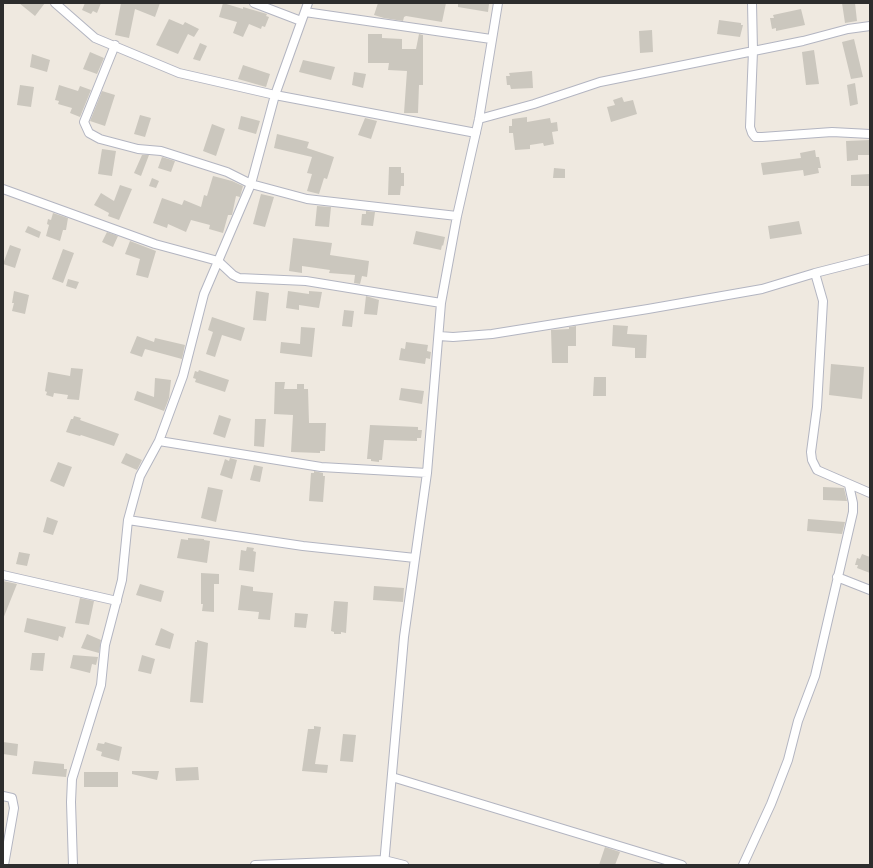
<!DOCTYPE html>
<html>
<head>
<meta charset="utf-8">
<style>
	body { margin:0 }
	#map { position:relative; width:873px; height:868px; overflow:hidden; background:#efe9e0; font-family:Inter,sans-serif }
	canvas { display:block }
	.frame { position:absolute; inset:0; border:4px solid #2d2d2d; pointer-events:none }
</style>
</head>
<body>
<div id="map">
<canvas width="873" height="868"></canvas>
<div class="frame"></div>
</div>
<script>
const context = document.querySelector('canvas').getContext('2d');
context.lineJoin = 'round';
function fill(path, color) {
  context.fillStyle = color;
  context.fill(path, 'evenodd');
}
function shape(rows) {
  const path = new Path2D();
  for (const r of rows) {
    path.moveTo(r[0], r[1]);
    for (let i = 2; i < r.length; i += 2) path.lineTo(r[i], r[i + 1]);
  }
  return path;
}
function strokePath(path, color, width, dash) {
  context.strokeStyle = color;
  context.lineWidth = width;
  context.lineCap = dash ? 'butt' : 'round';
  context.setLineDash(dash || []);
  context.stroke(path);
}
fill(shape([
	[19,3,45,3,35,16],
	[85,3,101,3,97,13,93,11,91,14,82,10],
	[121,3,160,3,155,17,135,9,129,38,115,35],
	[223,3,243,9,243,7,267,14,266,16,269,17,265,27,262,26,261,29,249,24,243,37,233,33,237,22,219,17],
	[378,3,446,3,442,22,406,16,404,17,403,21,384,18,374,15],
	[458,3,485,3,489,4,488,12,458,7],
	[842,3,855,3,857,21,845,23],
	[801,9,805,25,776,31,776,28,772,29,770,18,774,18,773,15],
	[169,19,183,25,185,22,199,29,194,37,188,34,178,54,156,45],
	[719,20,741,23,741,25,743,25,740,37,717,34],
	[652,30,653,52,640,53,639,31],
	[368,34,382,34,382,38,402,39,402,49,416,49,419,34,423,35,423,85,419,85,418,113,404,113,407,71,388,70,389,63,368,63],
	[854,39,863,77,851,79,842,42],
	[200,43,207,46,200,61,193,59],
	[814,50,819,84,806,85,802,52],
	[90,52,104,58,97,74,83,69],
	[32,54,50,60,47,72,30,67],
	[303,60,335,67,331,80,299,72],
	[243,65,270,74,266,87,238,79],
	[532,71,533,88,511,89,510,85,507,85,506,76,510,76,509,73],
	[354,72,366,74,363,88,352,85],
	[855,83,858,104,850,106,847,85],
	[20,85,34,87,31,107,17,105],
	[59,85,78,91,80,86,91,90,80,117,70,113,72,108,58,104,59,101,55,100],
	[102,91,115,95,105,126,90,121],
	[622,97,624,102,633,100,637,114,611,122,607,107,615,105,613,100],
	[140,115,151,118,145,137,134,134],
	[241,116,260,121,256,134,238,129],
	[527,117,527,122,550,118,551,123,557,122,558,131,552,132,554,144,544,146,543,143,530,145,530,149,515,150,513,133,509,133,509,126,512,126,512,119],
	[365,118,377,121,371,139,358,135],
	[212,124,225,129,216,156,203,151],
	[277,134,309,142,307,148,334,157,327,179,324,178,319,194,307,191,312,174,307,173,312,157,274,148],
	[870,140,870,155,858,155,858,160,847,161,846,141],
	[102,149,116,151,112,176,98,174],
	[815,150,816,157,819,157,821,168,818,168,819,173,804,176,803,170,763,175,761,163,801,158,800,153],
	[142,155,149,155,141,176,134,173],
	[162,157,175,161,171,172,158,168],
	[389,167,401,167,401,173,404,173,404,186,401,186,400,195,388,195],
	[554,168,565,169,565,178,553,178],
	[870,174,870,186,851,186,851,175],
	[213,176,232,181,243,186,240,197,236,196,232,215,228,215,223,233,209,229,210,225,191,220,186,232,168,224,167,228,153,223,162,198,182,205,184,200,201,207,204,195,207,196],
	[152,178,159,181,156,188,149,186],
	[120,185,132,189,119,220,108,216,109,213,94,205,101,193,114,201],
	[261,194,274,197,265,227,253,224],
	[317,206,331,207,329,227,315,226],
	[366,211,375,212,373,226,361,225,362,214,366,214],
	[53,213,68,218,66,230,63,230,60,241,46,236,49,225,47,224,48,219,51,220],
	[799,221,802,234,770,239,768,226],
	[28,226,41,232,39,238,25,232],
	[416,231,445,237,443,246,442,245,441,250,413,244],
	[107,232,118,236,113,247,102,242],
	[293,238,332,243,330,255,369,261,367,277,362,276,360,284,354,283,355,275,329,273,330,270,302,266,302,273,289,271],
	[130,241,156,251,148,278,136,275,140,259,125,254],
	[10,245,21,249,15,268,3,264],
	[63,249,74,253,63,283,52,279],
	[68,279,79,282,76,289,66,286],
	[14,291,29,295,25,314,12,311,14,303,12,303],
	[256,291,269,293,266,321,253,320],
	[288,291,309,294,309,291,322,292,319,308,299,305,299,310,286,308],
	[366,296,379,300,377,315,364,314],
	[344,310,354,311,352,327,342,326],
	[212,317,245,328,241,341,222,335,215,357,206,354,213,332,208,330],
	[613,325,628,326,627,334,647,335,646,358,635,358,635,348,612,346],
	[576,326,576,346,568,346,568,363,552,363,551,330,569,329,569,327],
	[301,327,315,328,312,357,280,353,281,342,300,344],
	[137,336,154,342,155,338,185,345,182,359,145,349,142,357,130,353],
	[406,342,428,345,427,351,431,352,430,359,426,358,425,364,399,360,401,348,405,349],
	[831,364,864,367,862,399,829,395],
	[71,368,83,369,79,400,67,399,68,395,54,393,53,397,46,395,47,392,45,391,48,372,70,376],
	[199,370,229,380,225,392,195,382,196,379,193,378,195,371,198,372],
	[594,377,606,377,606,396,593,396],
	[155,378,171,380,169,398,164,411,134,400,137,391,154,397],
	[275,382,285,382,284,389,297,389,297,384,304,384,304,389,308,389,309,423,326,423,325,451,320,451,320,453,291,452,293,415,274,414],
	[401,388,424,391,422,404,399,400],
	[219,415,231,419,225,438,213,434],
	[74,416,81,418,80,420,119,434,114,446,81,435,80,436,66,432,71,419,73,419],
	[255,419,266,419,264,447,254,446],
	[370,425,418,427,418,430,422,430,421,438,417,438,417,441,384,440,382,460,379,460,379,462,371,461,371,459,367,459],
	[126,453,142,460,137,470,121,463],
	[230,458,237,460,232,479,220,475,225,459,229,461],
	[58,462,72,467,64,487,50,481],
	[254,465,263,467,260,482,250,480],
	[314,471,323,473,323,476,325,476,323,502,309,501,311,473,314,473],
	[208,487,223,490,216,522,201,518],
	[823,487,844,488,847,501,823,500],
	[47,517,58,521,53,535,43,532],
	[808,519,845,522,842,534,807,531],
	[188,538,204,539,204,540,210,541,207,563,177,558,181,539,188,540],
	[247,547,254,548,253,551,256,552,254,572,239,570,241,550,246,551],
	[19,552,30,554,27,566,16,564],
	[862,554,870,557,870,573,857,568,858,565,855,565,857,558,860,559],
	[201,573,219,574,219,584,214,584,214,612,202,611,203,604,201,604],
	[3,581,17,584,3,619],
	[140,584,164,591,161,602,136,595],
	[241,585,253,587,253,591,273,593,270,620,258,619,259,612,238,610],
	[374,586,404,588,403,602,373,600],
	[80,598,94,601,89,625,75,623],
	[334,601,348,602,346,633,341,632,341,634,334,634,334,632,331,631],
	[295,613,308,614,306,628,294,627],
	[27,618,66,627,63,638,59,636,58,641,24,632],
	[161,628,174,634,170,649,155,645],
	[87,634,101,640,99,653,81,648],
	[197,640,208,643,203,703,190,702,195,642,197,642],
	[32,653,45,653,43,671,30,670],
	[73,655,98,657,96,665,92,664,90,673,70,668],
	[142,655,155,659,151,674,138,671],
	[314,726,321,727,315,764,328,765,327,773,302,771,308,729,314,729],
	[343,734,356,735,353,762,340,761],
	[3,742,18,744,17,756,3,754],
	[105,742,122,747,119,761,101,756,102,752,96,750,98,743,104,744],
	[34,761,64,764,64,769,67,769,66,777,32,774],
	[198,767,199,780,176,781,175,768],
	[132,771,159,771,157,780,132,774],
	[84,772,118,772,118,787,84,787],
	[605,847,620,852,615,865,599,865]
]), '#cbc7be');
const minor = shape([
	[55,3,95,38,179,73,275,95,476,133],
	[254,3,301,21],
	[752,3,753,51,750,127,752,133,755,137,762,137,832,132,870,134],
	[305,12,491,39],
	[115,45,84,122,89,133,100,139,138,149,161,151,227,172,251,184,307,199,457,216],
	[479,119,534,104,600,82,803,41,848,29,870,26],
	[3,189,155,244,218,261,233,275,239,278,306,281,441,303],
	[815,273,870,259],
	[439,336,453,337,492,334,648,309,762,289,815,273,823,301,817,407,811,452,812,460,817,470,870,493],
	[159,441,321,467,427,473],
	[128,520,303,546,415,558],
	[3,575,117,601],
	[837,577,870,590],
	[392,777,682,865],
	[3,796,12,798,14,808,4,865],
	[73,865,71,802,72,779,101,685,105,645,122,580,128,520,140,476,159,441,183,376,204,294,251,184,275,95,308,3],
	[255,865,384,860,404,865],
	[384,865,404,637,427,473,441,303,457,216,479,119,498,3],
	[743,865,771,804,788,760,798,721,815,676,853,512,853,503,849,485]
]);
strokePath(minor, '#b3b5c1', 10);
strokePath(minor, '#fff', 8);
</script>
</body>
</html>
